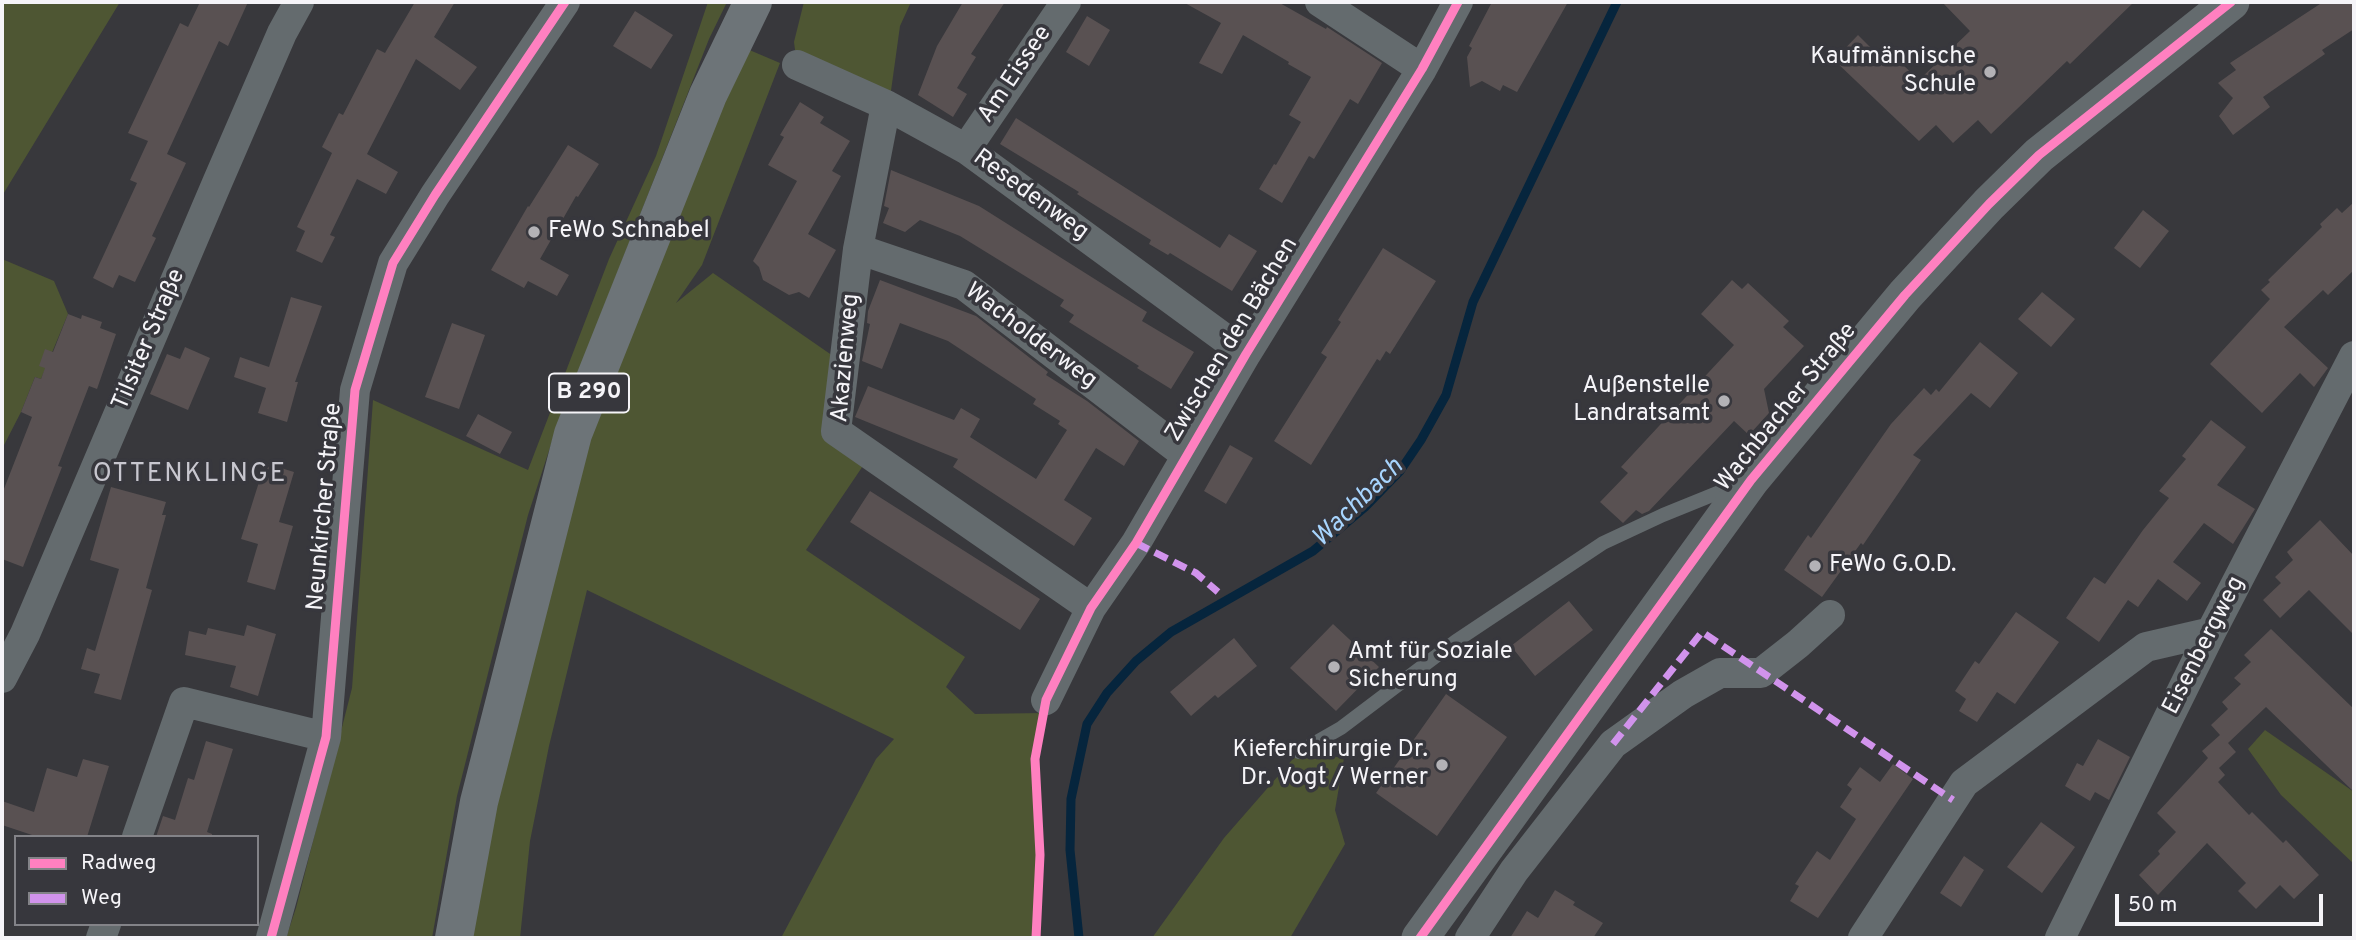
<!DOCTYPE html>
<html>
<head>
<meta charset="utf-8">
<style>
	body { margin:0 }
	#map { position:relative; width:2356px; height:940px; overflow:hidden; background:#38383c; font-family:Overpass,sans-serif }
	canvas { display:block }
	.frame { position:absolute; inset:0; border:4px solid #f5f4f8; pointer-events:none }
	.legend { position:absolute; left:14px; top:835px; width:245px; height:91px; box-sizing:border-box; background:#37373d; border:2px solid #838388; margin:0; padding:9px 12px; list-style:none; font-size:21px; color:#f5f4f8 }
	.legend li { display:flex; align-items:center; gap:14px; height:35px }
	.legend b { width:35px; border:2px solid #838388 }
	.scale { position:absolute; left:2115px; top:894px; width:208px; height:32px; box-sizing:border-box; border:4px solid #f5f4f8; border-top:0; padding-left:9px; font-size:21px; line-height:24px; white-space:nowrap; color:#f5f4f8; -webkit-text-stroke:5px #37373d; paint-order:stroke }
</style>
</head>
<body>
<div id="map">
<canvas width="2356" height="940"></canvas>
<div class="frame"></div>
<ul class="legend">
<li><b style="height:9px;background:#ff80c0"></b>Radweg</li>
<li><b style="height:9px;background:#d193ec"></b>Weg</li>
</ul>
<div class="scale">50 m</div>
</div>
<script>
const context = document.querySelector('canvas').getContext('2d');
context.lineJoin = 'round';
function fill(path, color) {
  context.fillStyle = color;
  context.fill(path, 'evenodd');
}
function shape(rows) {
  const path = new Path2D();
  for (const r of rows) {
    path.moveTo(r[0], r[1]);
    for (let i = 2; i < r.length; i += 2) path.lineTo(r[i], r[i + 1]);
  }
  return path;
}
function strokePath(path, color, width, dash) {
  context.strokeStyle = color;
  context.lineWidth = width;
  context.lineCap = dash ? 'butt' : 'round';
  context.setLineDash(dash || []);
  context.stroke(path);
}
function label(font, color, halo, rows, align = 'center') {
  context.font = font + ' Overpass,sans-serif';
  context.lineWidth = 7;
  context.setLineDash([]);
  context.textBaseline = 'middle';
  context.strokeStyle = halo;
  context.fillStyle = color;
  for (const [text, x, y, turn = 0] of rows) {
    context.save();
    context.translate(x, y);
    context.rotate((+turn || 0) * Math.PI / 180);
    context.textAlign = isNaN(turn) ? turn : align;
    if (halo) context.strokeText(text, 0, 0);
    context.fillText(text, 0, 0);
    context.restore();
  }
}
fill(shape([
	[2,2,120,2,2,196],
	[708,2,727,2,709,39,556,429,528,515,457,796,432,938,286,938,296,908,352,688,373,400,528,470,609,259,656,156],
	[804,2,911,2,900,26,890,98,797,65,794,42],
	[733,43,780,63,702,265,676,303,713,273,836,358,836,431,871,454,806,550,965,657,946,687,975,714,1044,713,1035,759,1040,855,1036,938,781,938,876,759,894,739,587,590,549,746,530,841,520,938,454,938,558,497],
	[2,259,54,281,68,314,41,379,35,377,21,412,2,449],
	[2265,730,2354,792,2354,864,2281,795,2248,749],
	[1299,752,1344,758,1335,810,1345,844,1290,938,1152,938,1224,838]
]), '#4e5633');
strokePath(shape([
	[1079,938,1070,850,1071,799,1087,724,1107,693,1136,661,1171,632,1313,551,1365,507,1400,471,1421,440,1446,395,1473,302,1617,2]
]), '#06253d', 9);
fill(shape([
	[200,2,248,2,228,46,219,41,167,154,186,163,152,236,156,238,135,282,119,275,113,288,93,278,137,183,130,180,148,141,128,133,180,23,188,27],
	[415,2,455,2,434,37,477,67,460,90,416,59,367,154,398,172,386,194,357,179,330,235,335,237,322,263,296,251,305,231,297,227,332,153,322,147,339,113,343,115,377,49,385,53],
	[963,2,1005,2,971,54,976,57,957,88,967,94,953,117,918,95,937,46],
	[1183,2,1278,2,1326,29,1327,27,1382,63,1358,104,1350,99,1314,159,1309,156,1282,203,1259,189,1274,164,1276,165,1301,122,1289,115,1311,77,1288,64,1289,62,1243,35,1222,74,1199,63,1221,23],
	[1492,2,1568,2,1517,92,1503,85,1500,91,1482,81,1470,87,1467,57,1472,48,1469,46],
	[1942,2,2134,2,2070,64,2067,61,1991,134,1978,120,1953,143,1936,125,1919,141,1834,60,1858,35,1877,54,1884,47,1919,80,1970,31],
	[2323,2,2354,2,2354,29,2322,50,2325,54,2263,97,2270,107,2233,135,2219,116,2233,98,2218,83,2236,70,2230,63],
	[635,11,673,35,651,69,613,46],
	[1087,16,1110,30,1089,66,1066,52],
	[800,102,824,117,820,123,850,141,832,171,841,176,808,234,836,250,809,298,799,292,789,295,763,280,759,267,753,261,797,181,768,165,784,137,780,135],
	[1016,118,1220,248,1229,234,1257,251,1232,291,1170,253,1168,255,1149,244,1151,240,1077,194,1079,192,1000,144],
	[568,145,599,164,578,197,576,196,540,259,569,275,557,296,528,281,524,288,491,270,528,206,529,207],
	[891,170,979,206,1147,312,1142,321,1194,352,1171,389,1137,368,1139,366,1069,322,1074,315,1060,306,1064,300,960,236,920,220,905,232,883,223,889,208,884,206],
	[2354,202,2354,270,2328,295,2323,290,2284,327,2328,368,2314,387,2300,373,2262,413,2210,364,2270,299,2261,290,2270,282,2268,280,2322,227,2320,224,2337,208,2342,213],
	[2143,210,2169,231,2140,268,2114,248],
	[1383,248,1436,281,1390,354,1386,351,1380,361,1377,359,1311,465,1274,441,1327,357,1321,353,1341,322,1338,320],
	[880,280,976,316,1048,372,1046,375,1087,401,1139,441,1124,466,1096,448,1064,500,1092,518,1074,546,953,467,958,459,855,417,868,386,954,420,961,408,980,419,970,437,1036,479,1067,430,1058,424,1060,421,1033,404,1036,399,948,341,900,323,882,369,862,361,870,324,867,323,868,311],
	[1732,280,1742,289,1748,283,1789,321,1783,327,1804,346,1764,389,1769,413,1749,435,1734,421,1649,511,1642,514,1636,510,1623,523,1600,502,1628,473,1621,467,1734,345,1701,314],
	[2042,292,2075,319,2051,347,2018,319],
	[291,297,322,306,295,382,298,382,287,422,258,413,266,388,234,377,240,357,269,367],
	[68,314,81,319,82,315,102,322,100,328,116,334,97,389,89,386,58,466,62,467,23,567,2,559,2,494,32,417,21,412,35,377,41,379,45,368,39,366,45,349,53,352],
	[452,323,485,335,459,409,425,397],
	[1980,342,2018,373,1990,408,1971,393,1913,455,1921,460,1863,545,1861,543,1822,597,1784,570,1808,535,1811,538,1891,424,1924,388,1931,395,1936,389,1939,392],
	[185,347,210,358,188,410,150,394,167,354,180,359],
	[478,414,512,432,500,454,466,436],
	[2211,420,2246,447,2217,485,2255,509,2233,544,2204,523,2173,562,2201,583,2187,601,2158,579,2138,607,2128,600,2099,642,2066,618,2094,577,2105,584,2143,530,2169,498,2159,491,2186,459,2182,456],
	[1230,445,1253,458,1226,504,1204,491],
	[265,463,294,472,279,522,293,526,275,590,247,582,258,544,241,539],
	[111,487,166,502,162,515,166,515,146,588,152,590,121,700,94,693,100,674,81,669,87,648,95,651,119,569,90,560],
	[870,491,1040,599,1020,630,850,522],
	[2320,520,2354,556,2354,635,2309,590,2280,618,2263,600,2281,583,2275,577,2293,560,2287,552],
	[1569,601,1593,630,1535,676,1511,646],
	[2016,612,2059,642,2015,704,1997,692,1977,722,1959,711,1966,699,1955,691,1975,661,1979,664],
	[1333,624,1379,667,1336,711,1290,668],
	[247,625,276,634,258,696,230,687,236,666,185,655,189,631,206,635,208,628,244,636],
	[2271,629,2354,709,2354,792,2266,707,2228,743,2236,752,2219,768,2225,775,2218,782,2249,815,2252,812,2283,843,2286,840,2319,875,2294,899,2280,885,2256,909,2238,891,2246,883,2207,843,2158,895,2139,875,2160,854,2158,851,2176,832,2157,813,2208,758,2202,751,2220,735,2211,725,2228,709,2222,702,2241,684,2234,678,2251,662,2244,655],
	[1234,638,1257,666,1218,698,1215,695,1191,716,1170,692],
	[1446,694,1507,737,1437,836,1376,793],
	[2098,739,2130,757,2109,800,2095,792,2090,801,2065,786,2077,763,2083,766],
	[206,741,233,749,207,832,212,834,212,837,156,837,163,816,175,820,188,778,194,780],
	[83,759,109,766,87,837,38,837,2,825,2,801,34,812,47,768,77,777],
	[1893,764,1913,779,1818,918,1790,901,1799,886,1795,884,1817,851,1830,860,1856,819,1840,807,1852,789,1847,785,1860,767,1880,782],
	[2041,822,2075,847,2042,893,2007,867],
	[1964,856,1984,870,1961,907,1940,893],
	[1555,890,1575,902,1573,905,1603,923,1593,938,1510,938,1527,911,1538,918]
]), '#595152');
strokePath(shape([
	[1299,752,1341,728,1456,641,1603,543,1663,515,1737,485]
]), '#646b6e', 14);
strokePath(shape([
	[1320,2,1422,69],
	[797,65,886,105,966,149,1246,354],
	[886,105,858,249,836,431,1091,608],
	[966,149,1066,2],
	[858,249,964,285,1186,455],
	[2,678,25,634,217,183,282,33,299,2],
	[1046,700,1091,608,1136,543,1246,354,1422,69,1458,2],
	[137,837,184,702,326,737],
	[101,938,106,924],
	[271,938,326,737,355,390,393,263,435,195,565,2],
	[1470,938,1514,871,1613,744,1683,694,1720,673,1761,673,1798,644,1830,615],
	[1863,938,1964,783,2146,647,2211,632],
	[2060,938,2211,632,2354,356]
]), '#646b6e', 30);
strokePath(shape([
	[1420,938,1751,480,1905,295,1989,204,2039,155,2231,2]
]), '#646b6e', 37);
strokePath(shape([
	[454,938,479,802,573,434,708,95,753,2]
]), '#6d7478', 38);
strokePath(shape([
	[1136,543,1196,573,1218,592],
	[1613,744,1702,632,1953,800]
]), '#d193ec', 7, [14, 7]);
strokePath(shape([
	[271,938,326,737,355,390,393,263,435,195,565,2],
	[1036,938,1040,855,1035,759,1046,700,1091,608,1136,543,1246,354,1422,69,1458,2],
	[1420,938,1751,480,1905,295,1989,204,2039,155,2231,2]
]), '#ff80c0', 9);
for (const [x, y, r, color] of [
	[1990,72,7,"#b3b2b6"],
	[534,232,7,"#b3b2b6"],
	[1724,401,7,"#b3b2b6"],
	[1815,566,7,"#b3b2b6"],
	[1334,667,7,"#b3b2b6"],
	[1442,765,7,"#b3b2b6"]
]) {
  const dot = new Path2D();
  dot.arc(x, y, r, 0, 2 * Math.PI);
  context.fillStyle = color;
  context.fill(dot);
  strokePath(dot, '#37373d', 2.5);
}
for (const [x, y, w] of [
	[589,393,80]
]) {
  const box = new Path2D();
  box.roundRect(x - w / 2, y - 19.5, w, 39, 5);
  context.fillStyle = '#37373d';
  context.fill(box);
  strokePath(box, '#f5f4f8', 2);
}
label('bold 23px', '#f5f4f8', null, [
	["B 290",589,393]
]);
label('24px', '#f5f4f8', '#37373d', [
	["Kaufmännische",1976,58],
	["Schule",1976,86],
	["FeWo Schnabel",548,232,"left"],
	["Außenstelle",1710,387],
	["Landratsamt",1710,415],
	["FeWo G.O.D.",1829,566,"left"],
	["Amt für Soziale",1348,653,"left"],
	["Sicherung",1348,681,"left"],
	["Kieferchirurgie Dr.",1428,751],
	["Dr. Vogt / Werner",1428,779]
], 'right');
label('24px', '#f5f4f8', '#37373d', [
	["Am Eissee",1016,75,-56],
	["Resedenweg",1030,196,36],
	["Wacholderweg",1030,337,37],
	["Tilsiter Straße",150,340,-67],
	["Zwischen den Bächen",1233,340,-59],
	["Akazienweg",847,358,-85],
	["Wachbacher Straße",1787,408,-51],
	["Neunkircher Straße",326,507,-85],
	["Eisenbergweg",2205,646,-63]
]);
context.letterSpacing = '2px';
label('26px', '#c8c7cf', '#37373d', [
	["OTTENKLINGE",190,476]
]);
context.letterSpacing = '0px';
label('italic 26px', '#a7d4fd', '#37373d', [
	["Wachbach",1359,504,-44]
]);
</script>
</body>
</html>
